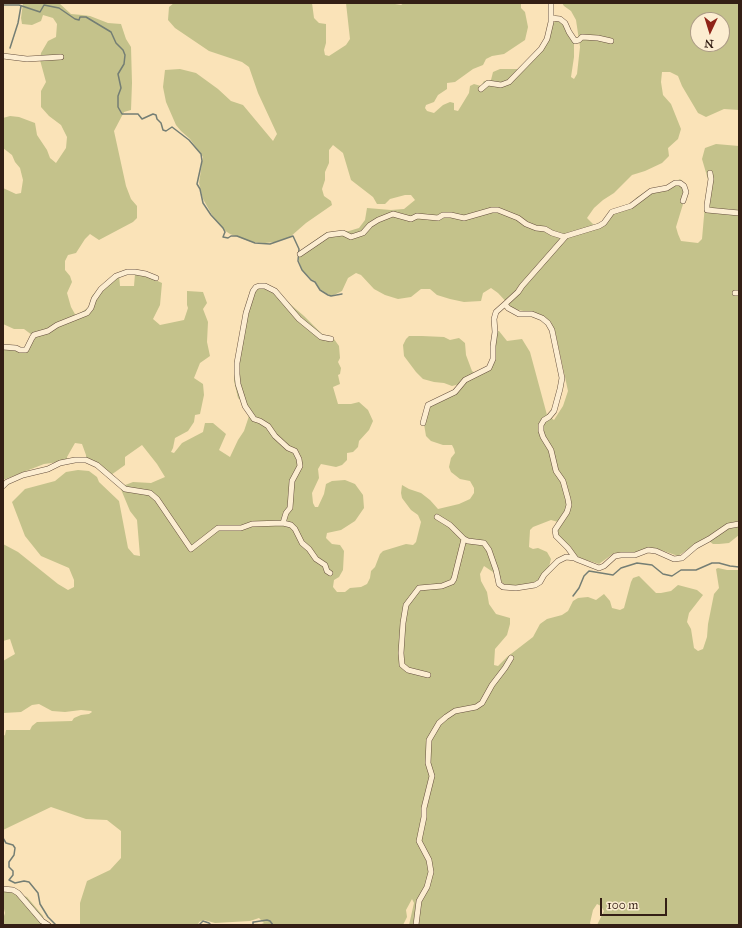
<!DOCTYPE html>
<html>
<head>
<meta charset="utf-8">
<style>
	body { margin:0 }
	#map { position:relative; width:742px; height:928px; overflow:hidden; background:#fae3b8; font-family:"IM FELL Great Primer",serif }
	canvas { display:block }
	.frame { position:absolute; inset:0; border:4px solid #341f15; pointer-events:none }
	.north { position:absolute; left:690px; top:12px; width:40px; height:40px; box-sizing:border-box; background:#fcedd1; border:1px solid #ac9b86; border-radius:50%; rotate:184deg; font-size:11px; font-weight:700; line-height:16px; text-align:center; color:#341f15 }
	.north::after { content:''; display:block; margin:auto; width:14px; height:18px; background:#8f2418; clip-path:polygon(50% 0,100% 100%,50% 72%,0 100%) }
	.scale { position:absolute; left:600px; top:898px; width:67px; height:18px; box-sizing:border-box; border:2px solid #341f15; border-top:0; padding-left:5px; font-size:12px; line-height:14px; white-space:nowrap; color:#341f15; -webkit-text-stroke:3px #fcedd1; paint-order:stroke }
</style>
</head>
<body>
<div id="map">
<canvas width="742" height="928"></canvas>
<div class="frame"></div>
<div class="north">N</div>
<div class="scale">100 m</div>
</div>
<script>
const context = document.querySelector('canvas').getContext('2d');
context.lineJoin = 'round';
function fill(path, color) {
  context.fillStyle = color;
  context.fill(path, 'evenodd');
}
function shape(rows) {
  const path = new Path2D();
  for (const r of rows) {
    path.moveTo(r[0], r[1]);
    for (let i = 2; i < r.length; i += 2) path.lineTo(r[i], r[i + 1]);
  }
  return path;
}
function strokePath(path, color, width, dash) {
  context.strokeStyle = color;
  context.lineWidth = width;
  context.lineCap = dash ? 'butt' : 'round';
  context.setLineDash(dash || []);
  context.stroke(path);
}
fill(shape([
	[23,3,59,3,71,14,82,15,90,16,108,23,121,24,126,39,131,47,132,83,131,110,124,112,114,131,126,186,131,199,137,206,137,218,133,222,99,240,90,234,85,239,76,253,68,255,65,261,65,270,70,276,72,282,67,293,71,307,76,316,89,307,92,296,99,288,109,279,119,275,120,286,134,286,135,274,147,276,162,283,160,305,153,319,160,325,184,320,188,308,187,305,187,291,203,292,207,303,203,309,208,322,207,342,210,356,200,363,194,378,203,384,204,395,200,414,195,415,194,422,188,431,175,438,173,448,171,452,174,453,182,443,203,432,205,423,213,423,226,434,219,450,230,457,238,440,244,431,249,416,246,405,238,398,234,381,247,301,252,290,258,284,264,283,276,289,290,304,304,316,323,335,334,339,339,346,340,358,338,362,341,368,340,374,338,375,340,384,333,387,338,404,351,404,359,402,368,410,373,421,369,430,359,441,358,447,353,452,347,453,347,460,342,465,336,467,321,464,318,469,319,478,312,493,313,503,315,507,318,507,324,494,326,484,332,481,345,480,355,484,363,495,364,508,355,521,341,530,327,533,326,538,332,544,340,545,344,551,343,570,339,577,334,580,333,587,337,592,345,592,350,588,361,587,367,584,370,578,371,571,375,567,380,554,383,551,406,544,413,545,416,542,421,522,418,515,411,510,402,498,401,493,402,485,409,489,421,493,430,500,438,509,459,504,470,499,474,493,474,488,470,481,460,479,451,472,449,467,451,458,455,453,454,449,452,445,443,445,431,441,426,436,424,424,428,407,454,393,461,388,460,384,452,386,444,383,434,382,423,379,416,372,404,356,403,345,406,339,409,336,422,336,444,337,450,340,459,338,465,343,466,355,472,371,479,376,490,369,497,331,499,331,507,341,522,339,530,352,547,415,554,420,563,406,568,391,555,331,551,322,544,317,535,313,518,310,511,307,498,293,491,288,483,293,481,301,464,302,450,299,437,295,430,289,421,289,411,297,398,299,385,295,374,289,361,275,356,273,348,278,342,291,336,294,331,296,320,289,315,281,311,279,302,270,299,261,299,256,305,247,327,232,349,231,359,228,365,220,367,208,391,210,404,209,415,200,411,195,405,195,390,199,385,204,377,204,373,197,351,180,343,153,333,145,329,150,329,163,325,172,325,180,322,189,324,196,331,201,332,205,306,223,290,237,275,242,265,243,251,242,230,234,224,230,212,215,203,199,199,183,203,157,190,139,181,131,176,125,166,102,163,87,165,70,180,69,196,73,218,89,231,101,243,105,273,141,277,134,258,93,249,67,242,62,209,51,175,28,168,20,169,7,174,3,312,3,314,18,319,23,326,24,326,43,324,50,325,55,329,56,346,45,350,39,346,3,389,3,401,5,404,3,521,3,521,8,525,12,528,27,525,40,504,54,492,56,486,59,483,65,473,69,455,82,447,83,447,89,438,95,434,102,426,105,425,108,427,111,434,113,443,105,450,102,454,103,454,110,458,111,469,93,470,86,474,84,481,86,484,81,491,80,493,72,500,69,519,69,535,57,553,23,558,20,563,22,574,42,574,57,571,77,574,79,577,74,580,47,576,20,571,11,564,6,562,3,739,3,739,110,724,109,706,117,698,113,682,86,678,76,670,72,662,72,661,82,663,95,671,104,681,129,678,139,668,148,669,156,662,163,645,171,632,175,614,193,603,200,594,208,587,218,594,225,604,221,611,212,632,204,636,198,648,190,668,186,680,179,683,182,687,191,676,227,678,234,681,241,698,243,702,239,706,193,709,183,702,159,705,148,716,144,739,146,739,535,729,543,719,544,713,544,705,538,678,556,658,549,649,548,638,552,614,553,599,564,580,558,574,554,571,547,557,536,557,532,559,528,558,522,551,520,533,527,530,530,529,547,533,549,538,548,547,552,551,559,549,567,542,574,538,581,519,586,505,585,501,581,499,576,484,566,480,574,481,581,487,592,489,604,496,614,510,618,510,624,507,635,495,649,494,665,498,666,507,657,533,637,540,624,547,619,562,615,568,611,573,601,578,598,588,597,596,600,604,594,610,601,612,608,620,610,624,608,631,582,633,578,639,576,656,593,661,593,671,591,678,585,697,590,703,595,689,613,687,622,691,629,694,648,698,651,703,649,707,637,708,624,714,594,719,588,716,569,718,568,727,570,739,570,739,925,597,925,604,911,601,906,597,904,593,910,590,923,591,925,409,925,414,903,412,899,406,910,407,917,403,925,259,925,264,923,259,918,250,921,215,923,204,920,199,922,198,925,80,925,80,903,87,881,110,870,121,858,121,831,107,820,86,819,51,807,3,830,3,736,5,735,6,730,30,730,32,726,37,722,72,721,74,718,81,715,89,714,92,712,91,711,81,710,65,712,52,711,39,704,32,705,21,712,3,713,3,661,15,654,10,639,3,641,3,544,18,552,58,584,68,590,74,587,74,580,69,568,41,556,25,536,12,502,25,489,55,481,66,472,78,470,89,471,97,477,99,482,119,501,128,548,134,555,140,556,137,520,130,511,120,487,133,482,151,483,165,477,157,464,142,445,125,457,125,465,111,475,86,462,86,455,82,444,75,443,67,457,67,461,44,464,3,480,3,346,25,348,32,335,24,329,14,329,3,324,3,188,16,194,21,193,23,180,20,168,15,162,12,155,3,148,3,118,10,116,19,117,35,123,37,135,47,150,50,158,56,163,66,148,67,137,61,125,49,116,41,107,41,91,46,82,40,60,41,53,48,41,56,37,57,24,53,18,43,15,41,21,32,25,22,24,21,18],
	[698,20,722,20,722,44,698,44],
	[3,892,13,892,27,897,43,916,45,925,3,925,3,919,5,913,3,905]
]), '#c4c28b');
strokePath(shape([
	[3,5,19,5,40,12,44,5,59,8,75,19,79,20,80,17,86,17,111,32,116,43,123,50,125,55,124,64,118,74,121,88,118,96,118,107,122,114,138,114,142,119,153,114,156,115,157,119,161,123,163,130,166,131,172,127,189,140,201,154,202,161,197,184,200,189,203,203,211,215,223,228,225,232,223,237,228,238,231,236,237,236,255,243,270,244,293,236,299,249,298,261,302,270,311,280,315,282,320,290,328,295,331,296,342,294],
	[10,48,18,23,21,6],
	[573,596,579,588,584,576,589,571,613,575,621,568,637,563,652,565,663,574,672,576,681,570,696,570,712,563,719,563,730,566,739,567],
	[3,838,6,843,13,845,15,848,14,855,9,862,9,867,13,871,13,875,9,880,15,883,24,881,29,882,38,893,40,904,48,917,56,925,60,925],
	[199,925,203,921,209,923,211,925],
	[229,925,234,925],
	[236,925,241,925],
	[253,925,253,922,254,922,267,920,270,921,273,925]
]), '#747e74', 1.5);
const minor = shape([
	[551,18,560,19,565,23,569,32,575,41,579,40,582,37,598,38,611,41],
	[3,56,27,59,61,57],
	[481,89,488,83,501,85,509,82,541,49,547,39,551,22,551,3],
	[710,173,711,179,707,205,707,210,739,213],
	[683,201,686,192,684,186,680,183,675,183,667,188,651,191,631,206,612,212,604,223,599,226,566,236,522,286,518,292,505,304,508,308,519,314,532,314,542,318,548,323,552,330,562,378,560,389,554,411,549,417,544,420,541,425,541,431,543,437,551,450,556,471,563,481,568,499,569,505,567,512,555,530,556,536,568,548,576,559,599,568,604,566,615,556,621,555,635,555,648,550,656,551,674,559,682,558,696,546,709,539,728,526,739,524],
	[300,254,328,235,343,233,351,237,363,233,370,225,378,220,393,214,411,219,417,216,438,218,443,215,451,215,464,218,492,210,498,210,518,218,526,224,536,228,545,229,552,233,565,237],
	[735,293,739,293],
	[3,347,16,348,20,350,26,350,32,338,34,335,48,331,57,325,87,313,91,308,94,299,101,289,116,276,127,272,135,272,146,274,156,278],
	[423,423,428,405,455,392,465,380,489,368,493,359,493,346,495,332,494,319,496,312,505,304],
	[3,486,7,482,23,475,48,469,60,463,75,460,86,460,97,465,125,489,150,493,157,499,191,549,218,528,241,528,252,524,283,523,291,525,295,529,302,543,309,549,316,559,325,565,327,571,330,573],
	[437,517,450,525,464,539,468,541,484,543,489,550,496,570,498,579,499,584,503,587,516,588,535,585,540,582,544,575,558,561,566,557,575,558],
	[283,523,286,513,290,508,292,481,300,466,299,459,295,451,288,448,275,436,268,426,260,421,254,419,245,406,238,384,237,374,237,363,246,313,253,291,256,287,259,286,265,286,275,291,299,319,321,337,331,339],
	[428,675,408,670,402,665,401,653,403,623,406,605,419,588,442,586,452,582,454,579,464,539],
	[3,889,13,890,18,893,42,921,48,925],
	[416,925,419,901,427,887,431,872,429,860,419,841,424,817,424,808,432,776,428,763,429,740,439,723,446,717,455,711,476,707,482,703,492,685,505,668,511,658]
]);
strokePath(minor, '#66503e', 6);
strokePath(minor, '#fcedd1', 5);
</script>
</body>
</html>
